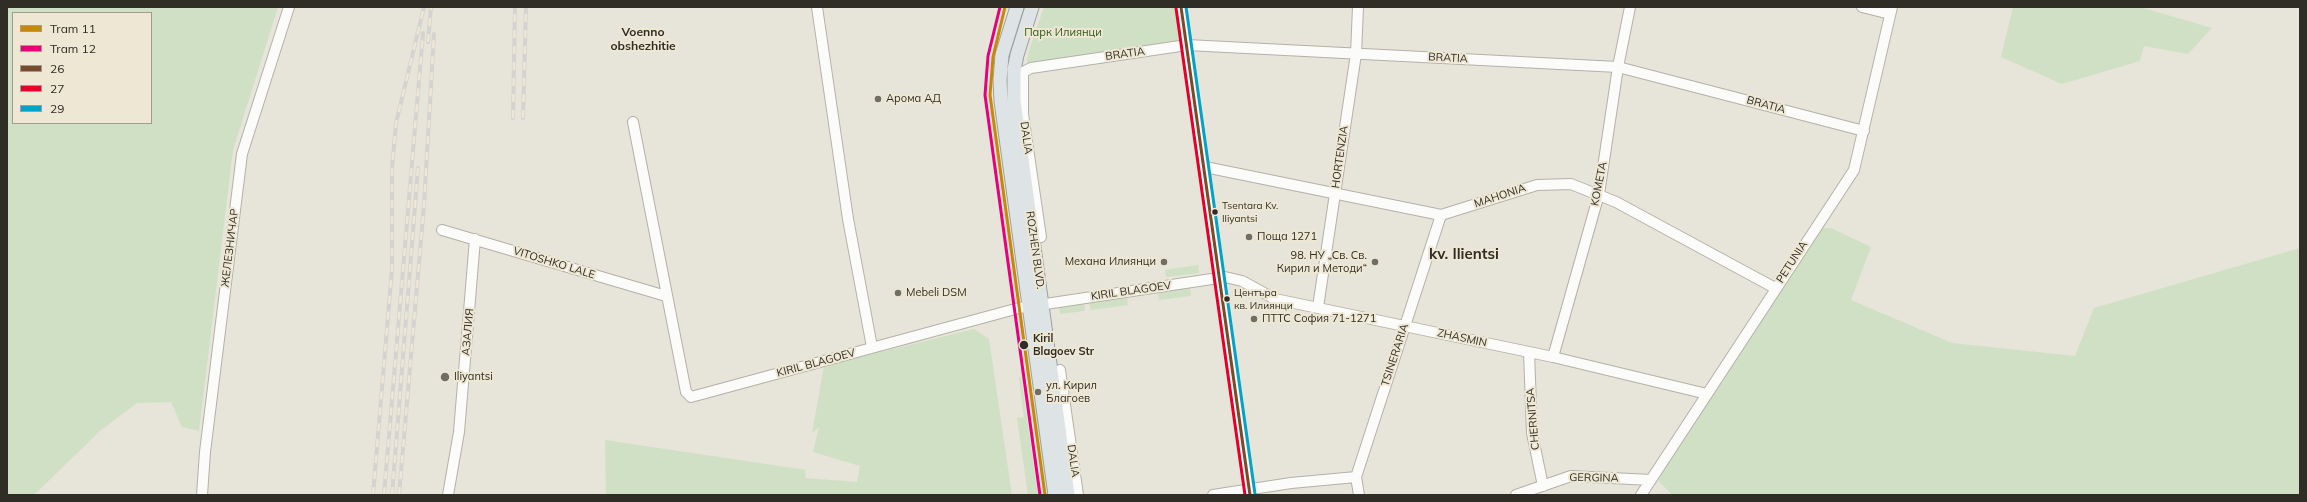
<!DOCTYPE html>
<html>
<head>
<meta charset="utf-8">
<style>
	body { margin:0 }
	#map { position:relative; width:2307px; height:502px; overflow:hidden; background:#e7e4d9; font-family:Mulish,sans-serif }
	canvas { display:block }
	.frame { position:absolute; inset:0; border:8px solid #302d26; pointer-events:none }
	.legend { position:absolute; left:12px; top:12px; width:140px; height:112px; box-sizing:border-box; background:#ede7d3; border:1px solid #a19d8e; margin:0; padding:5px 7px; list-style:none; font-size:12px; color:#302d26 }
	.legend li { display:flex; align-items:center; gap:8px; height:20px }
	.legend b { width:20px; border:1px solid #a19d8e }
</style>
</head>
<body>
<div id="map">
<canvas width="2307" height="502"></canvas>
<div class="frame"></div>
<ul class="legend">
<li><b style="height:5px;background:#c5880a"></b>Tram 11</li>
<li><b style="height:5px;background:#e5007d"></b>Tram 12</li>
<li><b style="height:5px;background:#7a4b2a"></b>26</li>
<li><b style="height:5px;background:#e4002b"></b>27</li>
<li><b style="height:5px;background:#02a3c6"></b>29</li>
</ul>
</div>
<script>
const context = document.querySelector('canvas').getContext('2d');
context.lineJoin = 'round';
function fill(path, color) {
  context.fillStyle = color;
  context.fill(path, 'evenodd');
}
function shape(rows) {
  const path = new Path2D();
  for (const r of rows) {
    path.moveTo(r[0], r[1]);
    for (let i = 2; i < r.length; i += 2) path.lineTo(r[i], r[i + 1]);
  }
  return path;
}
function strokePath(path, color, width, dash) {
  context.strokeStyle = color;
  context.lineWidth = width;
  context.lineCap = dash ? 'butt' : 'round';
  context.setLineDash(dash || []);
  context.stroke(path);
}
function label(font, color, halo, rows, align = 'center') {
  context.font = font + ' Mulish,sans-serif';
  context.lineWidth = 4;
  context.setLineDash([]);
  context.textBaseline = 'middle';
  context.strokeStyle = halo;
  context.fillStyle = color;
  for (const [text, x, y, turn = 0] of rows) {
    context.save();
    context.translate(x, y);
    context.rotate((+turn || 0) * Math.PI / 180);
    context.textAlign = isNaN(turn) ? turn : align;
    if (halo) context.strokeText(text, 0, 0);
    context.fillText(text, 0, 0);
    context.restore();
  }
}
fill(shape([
	[7,7,278,7,233,150,199,431,182,427,171,402,137,403,100,431,34,495,7,495],
	[13,13,151,13,151,123,13,123],
	[1044,7,1175,7,1180,41,1028,65,1027,60,1030,47],
	[2013,7,2140,7,2212,28,2188,54,2144,46,2140,61,2062,84,2001,57],
	[1821,228,1831,228,1871,247,1851,300,1952,343,2075,356,2094,308,2300,248,2300,495,1672,495,1656,478],
	[1198,265,1199,273,1166,277,1165,270],
	[1190,288,1191,296,1159,300,1158,293],
	[1127,297,1128,305,1091,310,1089,303],
	[1084,304,1085,311,1060,314,1059,307],
	[974,329,989,339,1012,495,606,495,605,440,806,470,805,478,857,482,860,466,813,452,819,427,812,433,824,366],
	[1019,377,1021,377,1038,495,1028,495,1017,418,1024,417],
	[1034,404,1037,404,1050,495,1047,495]
]), '#d0e0c4');
const minor = shape([
	[817,7,848,219,872,347],
	[1181,7,1250,495],
	[1862,7,1890,14],
	[633,122,686,392,691,397,1019,308,1225,277,1242,281,1275,299,1553,357,1707,394],
	[1205,167,1441,215,1537,185,1571,184,1616,202,1775,288],
	[442,230,666,296],
	[1041,237,1023,114,1023,72,1031,68,1187,45,1618,67,1864,131],
	[1318,307,1356,54,1358,7],
	[1529,352,1532,433,1543,486],
	[1553,357,1599,194,1618,67,1630,7],
	[1060,370,1078,495],
	[202,495,205,452,242,154,289,7],
	[448,495,459,432,475,239],
	[1213,495,1291,483,1356,477],
	[1359,495,1356,477,1441,215],
	[1516,495,1571,476,1651,480],
	[1641,495,1854,170,1892,7]
]);
const major = shape([
	[1017,7,1002,55,1000,80,1001,101,1055,495],
	[1032,7,1017,55,1014,70,1014,101,1068,495]
]);
strokePath(minor, '#b4b1a9', 12);
strokePath(major, '#97a2a1', 15);
strokePath(minor, '#fbfbf9', 10);
strokePath(major, '#dee4e5', 13);
const rail = shape([
	[428,42,431,7],
	[513,118,515,7],
	[523,118,526,7],
	[373,495,392,269,392,168,396,123,424,7],
	[384,495,423,33],
	[392,495,418,168],
	[399,495,424,205,434,34]
]);
strokePath(rail, '#d4d3d0', 4);
strokePath(rail, '#ede7d3', 2.5, [8]);
strokePath(shape([
	[1181,7,1250,495]
]), '#7a4b2a', 3);
strokePath(shape([
	[1176,8,1245,495]
]), '#e4002b', 3);
strokePath(shape([
	[1186,7,1255,494]
]), '#02a3c6', 3);
strokePath(shape([
	[1005,7,993,57,990,95,1045,495]
]), '#c5880a', 3);
strokePath(shape([
	[1000,7,988,56,985,95,1040,495]
]), '#e5007d', 3);
for (const [x, y, r, color] of [
	[878,99,4,"#706d65"],
	[1215,212,3.5,"#302d26"],
	[1249,237,4,"#706d65"],
	[1164,262,4,"#706d65"],
	[1375,262,4,"#706d65"],
	[898,293,4,"#706d65"],
	[1227,299,3.5,"#302d26"],
	[1254,319,4,"#706d65"],
	[1024,345,5,"#302d26"],
	[445,377,5,"#706d65"],
	[1038,392,4,"#706d65"]
]) {
  const dot = new Path2D();
  dot.arc(x, y, r, 0, 2 * Math.PI);
  context.fillStyle = color;
  context.fill(dot);
  strokePath(dot, '#ede7d3', 1.5);
}
label('10px', '#302d26', '#ede7d3', [
	["Tsentara Kv.",1222,206],
	["Iliyantsi",1222,219],
	["Центъра",1234,293],
	["кв. Илиянци",1234,306]
], 'left');
label('11px', '#2c5816', '#ede7d3', [
	["Парк Илиянци",1063,33]
]);
label('11px', '#302d26', '#ede7d3', [
	["BRATIA",1125,54,-8],
	["BRATIA",1448,58,3],
	["BRATIA",1766,105,15],
	["DALIA",1026,138,82],
	["HORTENZIA",1340,157,-82],
	["KOMETA",1599,184,-79],
	["MAHONIA",1500,196,-18],
	["ЖЕЛЕЗНИЧАР",230,248,-83],
	["ROZHEN BLVD.",1035,250,82],
	["PETUNIA",1792,262,-57],
	["VITOSHKO LALE",554,263,17],
	["KIRIL BLAGOEV",1131,291,-8],
	["АЗАЛИЯ",468,332,-85],
	["ZHASMIN",1462,338,12],
	["TSINERARIA",1395,355,-72],
	["KIRIL BLAGOEV",816,363,-15],
	["CHERNITSA",1533,419,-95],
	["DALIA",1073,461,82],
	["GERGINA",1594,478,1]
]);
label('11px', '#302d26', '#ede7d3', [
	["Арома АД",886,99],
	["Поща 1271",1257,237],
	["98. НУ „Св. Св.",1367,256,"right"],
	["Кирил и Методи“",1367,269,"right"],
	["Механа Илиянци",1156,262,"right"],
	["Mebeli DSM",906,293],
	["ПТТС София 71-1271",1262,319],
	["Iliyantsi",454,377],
	["ул. Кирил",1046,386],
	["Благоев",1046,399]
], 'left');
label('bold 11px', '#302d26', '#ede7d3', [
	["Kiril",1033,339],
	["Blagoev Str",1033,352]
], 'left');
label('bold 12px', '#302d26', '#ede7d3', [
	["Voenno",643,32],
	["obshezhitie",643,46]
]);
label('bold 15px', '#302d26', '#ede7d3', [
	["kv. Ilientsi",1464,254]
]);
</script>
</body>
</html>
